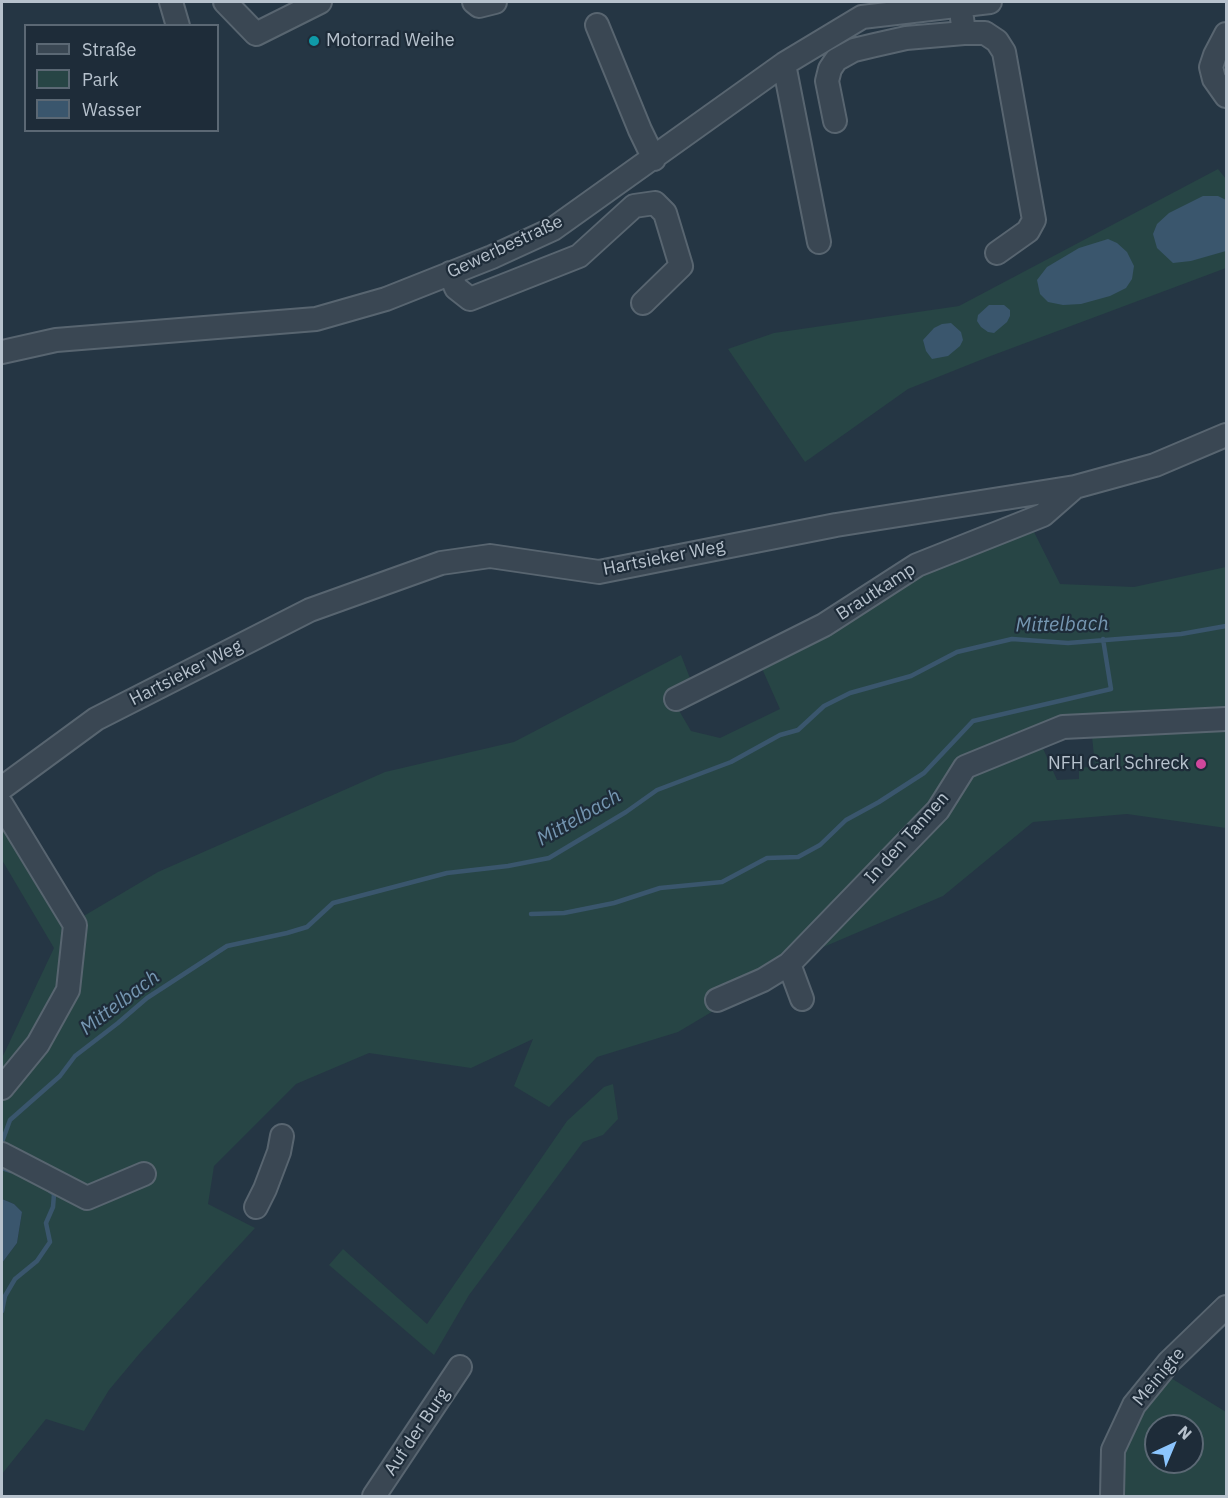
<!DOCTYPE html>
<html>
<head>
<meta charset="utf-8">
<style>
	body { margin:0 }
	#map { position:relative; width:1228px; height:1498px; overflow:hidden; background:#253644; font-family:"IBM Plex Sans",sans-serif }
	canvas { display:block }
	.frame { position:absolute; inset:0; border:3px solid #b7c2cd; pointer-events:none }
	.legend { position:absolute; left:24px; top:24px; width:195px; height:108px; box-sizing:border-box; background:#1e2c39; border:2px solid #5b6874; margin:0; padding:8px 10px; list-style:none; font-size:18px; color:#b7c2cd }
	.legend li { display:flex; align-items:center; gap:12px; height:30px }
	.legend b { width:30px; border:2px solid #5b6874 }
	.north { position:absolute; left:1144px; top:1414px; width:60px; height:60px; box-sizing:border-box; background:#1e2c39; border:2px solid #5b6874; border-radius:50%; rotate:44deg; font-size:16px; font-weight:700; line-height:24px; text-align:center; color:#b7c2cd }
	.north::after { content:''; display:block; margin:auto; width:21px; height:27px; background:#8bc5fd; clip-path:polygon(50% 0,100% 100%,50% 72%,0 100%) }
</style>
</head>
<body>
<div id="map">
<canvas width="1228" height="1498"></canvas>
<div class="frame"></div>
<ul class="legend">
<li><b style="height:8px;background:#3a4753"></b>Straße</li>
<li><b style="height:16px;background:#274545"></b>Park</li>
<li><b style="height:16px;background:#3a566d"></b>Wasser</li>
</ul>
<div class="north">N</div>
</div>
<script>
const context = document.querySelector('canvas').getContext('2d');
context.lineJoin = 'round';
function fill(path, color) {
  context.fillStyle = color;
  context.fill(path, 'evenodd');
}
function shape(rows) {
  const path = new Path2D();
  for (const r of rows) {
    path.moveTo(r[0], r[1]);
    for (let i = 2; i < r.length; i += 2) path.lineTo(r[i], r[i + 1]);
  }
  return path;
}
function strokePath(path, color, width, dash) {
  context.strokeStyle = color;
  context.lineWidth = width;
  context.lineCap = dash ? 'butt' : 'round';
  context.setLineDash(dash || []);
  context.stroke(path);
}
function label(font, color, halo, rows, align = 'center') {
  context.font = font + ' "IBM Plex Sans",sans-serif';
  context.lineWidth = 4.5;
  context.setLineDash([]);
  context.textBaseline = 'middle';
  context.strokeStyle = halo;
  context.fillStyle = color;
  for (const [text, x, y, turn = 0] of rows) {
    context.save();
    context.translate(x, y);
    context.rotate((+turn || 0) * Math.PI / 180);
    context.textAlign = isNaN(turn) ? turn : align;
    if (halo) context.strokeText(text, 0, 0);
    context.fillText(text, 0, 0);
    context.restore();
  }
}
fill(shape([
	[1218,169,1226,179,1226,268,988,357,908,389,805,462,728,349,774,333,959,306],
	[1030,524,1060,584,1134,587,1226,567,1226,828,1127,814,1033,822,943,896,814,951,678,1032,597,1057,549,1107,514,1086,533,1039,471,1068,369,1053,296,1084,214,1166,208,1204,255,1228,140,1353,109,1390,84,1431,46,1419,2,1474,2,1263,17,1243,22,1212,14,1204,2,1199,2,1058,54,948,2,860,2,811,77,920,158,872,385,772,514,742,681,655,693,686,671,697,691,731,720,738,780,709,760,664,921,568],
	[1092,736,1095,766,1079,768,1079,779,1057,780,1041,744,1059,739],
	[613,1084,618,1119,603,1135,583,1142,469,1295,434,1355,329,1265,343,1249,427,1324,567,1121,604,1087],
	[1166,1375,1226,1412,1226,1496,1119,1496,1120,1458,1139,1409],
	[1156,1426,1192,1426,1192,1462,1156,1462]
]), '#274545');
fill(shape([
	[1203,196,1218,196,1226,200,1226,251,1191,261,1173,263,1157,248,1153,234,1157,224,1169,213],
	[1108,239,1117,243,1127,252,1134,266,1132,279,1126,288,1110,296,1081,304,1063,305,1048,302,1040,294,1037,280,1047,267,1079,248],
	[989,305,1004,305,1010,310,1010,316,1007,322,994,333,988,332,981,327,977,321,978,315],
	[951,323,961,332,963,340,960,346,948,356,932,359,926,351,923,340,934,328,942,324],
	[2,1199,14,1204,22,1212,17,1243,2,1263]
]), '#3a566d');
strokePath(shape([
	[531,914,564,913,614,903,660,888,722,882,767,858,798,857,820,845,846,820,879,802,924,773,973,721,1111,689,1103,639],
	[2,1142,10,1120,60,1076,75,1056,118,1023,147,998,227,946,287,933,307,927,333,903,447,873,508,866,549,858,626,812,657,790,731,762,780,735,798,730,824,706,850,693,911,676,957,652,1012,639,1068,643,1181,634,1226,626],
	[2,1168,11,1171],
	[2,1311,5,1296,15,1279,37,1261,50,1242,46,1223,53,1207,54,1194,50,1191]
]), '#3a566d', 4.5);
const minor = shape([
	[171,2,178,26],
	[225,2,256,34,320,2],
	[474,2,479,6,495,2],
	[597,25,640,130,654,159],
	[964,33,985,33,997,41,1004,52,1034,220,1028,231,997,253],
	[1226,34,1215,55,1211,67,1214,79,1226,96],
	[784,64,819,242],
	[835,121,827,81,830,69,836,60,854,50,875,45,906,38,964,33,962,18],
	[450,273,456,288,470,299,579,256,634,206,655,203,665,213,681,266,643,303],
	[2,352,56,340,316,319,386,299,492,257,553,229,784,64,862,17,990,2],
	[676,699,824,625,917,565,1043,515,1075,487],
	[2,788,96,719,310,610,441,563,490,556,599,572,836,525,1075,487,1155,465,1226,435],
	[2,805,75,925,68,990,38,1044,2,1088],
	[789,964,802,999],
	[717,1000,763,980,789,964,938,810,965,767,1063,727,1226,719],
	[2,1154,87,1198,144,1174],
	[256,1207,265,1189,279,1152,282,1136],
	[374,1496,460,1367],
	[1112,1496,1113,1450,1134,1405,1169,1362,1226,1307]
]);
strokePath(minor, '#586570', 26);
strokePath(minor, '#3a4753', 22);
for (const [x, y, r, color] of [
	[314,41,6,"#0f9aa8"],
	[1201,764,6,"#d1479c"]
]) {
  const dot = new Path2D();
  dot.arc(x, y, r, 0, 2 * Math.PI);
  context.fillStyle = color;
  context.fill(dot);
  strokePath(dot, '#1e2c39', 2);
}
label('18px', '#b7c2cd', '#1e2c39', [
	["Motorrad Weihe",326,41],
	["NFH Carl Schreck",1189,764,"right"]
], 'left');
label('18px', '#b7c2cd', '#1e2c39', [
	["Gewerbestraße",505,247,-25],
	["Hartsieker Weg",664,558,-11],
	["Brautkamp",876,592,-33],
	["Hartsieker Weg",186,673,-27],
	["In den Tannen",907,838,-48],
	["Meinigte",1159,1377,-50],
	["Auf der Burg",417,1432,-56]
]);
label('italic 20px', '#7596b1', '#1e2c39', [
	["Mittelbach",1062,625,-1],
	["Mittelbach",579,818,-30],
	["Mittelbach",120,1003,-37]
]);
</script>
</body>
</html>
